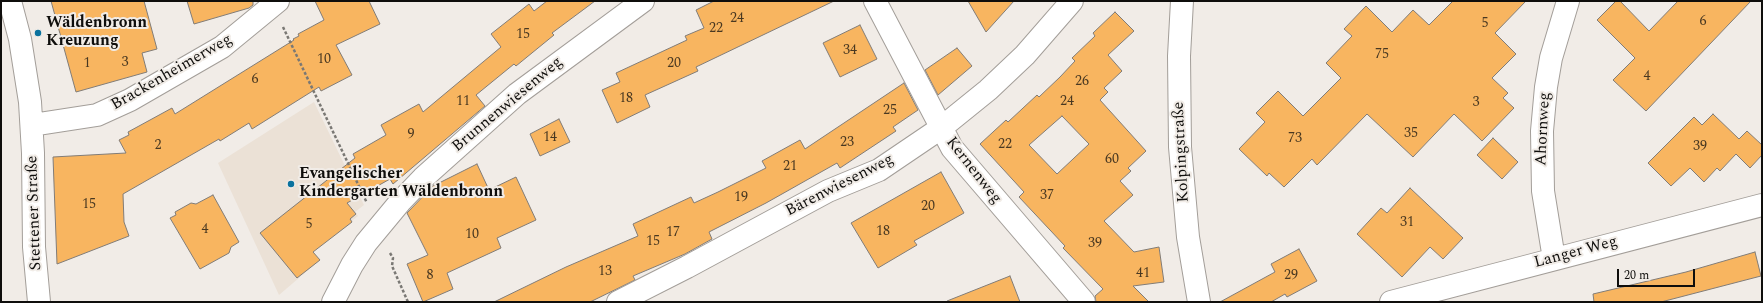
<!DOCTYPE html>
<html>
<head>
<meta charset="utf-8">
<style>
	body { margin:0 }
	#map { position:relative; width:1763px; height:303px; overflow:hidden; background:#f1ece7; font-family:Spectral,serif }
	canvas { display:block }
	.frame { position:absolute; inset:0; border:2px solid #0f0e0c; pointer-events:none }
	.scale { position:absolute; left:1617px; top:269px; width:78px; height:18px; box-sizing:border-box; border:2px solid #0f0e0c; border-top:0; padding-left:5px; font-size:12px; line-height:14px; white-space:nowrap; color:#0f0e0c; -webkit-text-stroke:3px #f1ece7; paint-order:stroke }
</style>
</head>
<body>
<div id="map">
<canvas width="1763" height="303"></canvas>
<div class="frame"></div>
<div class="scale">20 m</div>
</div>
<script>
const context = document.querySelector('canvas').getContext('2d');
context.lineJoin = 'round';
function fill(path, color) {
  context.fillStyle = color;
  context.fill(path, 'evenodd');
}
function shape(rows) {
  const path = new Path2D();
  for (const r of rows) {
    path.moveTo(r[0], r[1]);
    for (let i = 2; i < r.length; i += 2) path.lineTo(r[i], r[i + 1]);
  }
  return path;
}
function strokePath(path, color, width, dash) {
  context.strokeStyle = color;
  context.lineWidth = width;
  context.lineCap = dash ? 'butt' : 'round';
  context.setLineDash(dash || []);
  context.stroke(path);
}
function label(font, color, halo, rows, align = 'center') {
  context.font = font + ' Spectral,serif';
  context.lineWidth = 4;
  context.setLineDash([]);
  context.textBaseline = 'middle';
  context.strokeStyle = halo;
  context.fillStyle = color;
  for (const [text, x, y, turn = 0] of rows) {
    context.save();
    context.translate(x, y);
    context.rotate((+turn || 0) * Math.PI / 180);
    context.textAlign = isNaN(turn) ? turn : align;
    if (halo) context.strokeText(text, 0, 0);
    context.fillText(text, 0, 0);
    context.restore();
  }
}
fill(shape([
	[314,102,364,205,355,212,358,216,313,252,320,260,279,295,218,163]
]), '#ebe1d6');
const building = shape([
	[51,1,144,1,157,49,142,53,147,72,76,92,51,1],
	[187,1,253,1,253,5,249,8,194,24,187,1],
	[315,1,369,1,380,24,336,45,352,75,321,91,319,87,252,129,249,123,220,141,219,139,123,194,124,222,129,236,57,264,53,157,126,153,119,140,129,135,128,132,172,108,175,114,294,40,293,39,299,36,298,34,324,20,315,1],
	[547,1,595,1,552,33,554,35,516,66,514,64,476,95,485,106,393,184,390,179,347,203,356,214,350,219,352,222,313,252,320,260,297,278,260,233,355,158,353,154,386,135,381,125,419,104,423,112,501,47,491,34,529,4,534,11,547,1],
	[714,1,834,1,696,67,698,71,645,95,650,107,617,123,602,90,620,82,616,73,687,40,685,36,704,28,696,10,714,1],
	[968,1,1014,1,986,32,968,1],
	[1453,1,1526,1,1495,33,1516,54,1492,78,1508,93,1503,98,1514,108,1482,141,1454,114,1413,157,1367,114,1317,165,1312,159,1284,187,1269,173,1267,176,1239,149,1265,122,1256,113,1278,91,1303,116,1341,78,1326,63,1352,36,1344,29,1366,6,1392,32,1413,10,1429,25,1453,1],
	[1616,1,1620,1,1649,31,1678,1,1751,1,1646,111,1613,80,1635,58,1597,20,1616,1],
	[1115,12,1134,31,1108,55,1122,71,1104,88,1108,92,1100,100,1146,151,1128,168,1131,171,1120,181,1133,195,1104,221,1134,252,1159,247,1164,282,1133,286,1149,302,1096,302,1095,296,1103,289,1063,248,1065,246,1019,197,1024,192,980,144,1006,120,1008,122,1037,95,1039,97,1060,77,1075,61,1072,58,1095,36,1093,33,1115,12],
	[1062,116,1089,144,1057,174,1029,145,1062,116],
	[860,25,877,59,840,77,823,43,860,25],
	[957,48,972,66,938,95,925,70,957,48],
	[904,83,918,110,893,127,896,131,840,168,837,163,766,203,709,232,712,239,685,254,633,276,635,280,590,302,494,302,566,267,638,236,633,224,691,197,694,203,718,192,766,168,762,161,800,140,805,149,904,83],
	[1713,114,1739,139,1747,131,1762,145,1762,155,1750,168,1736,154,1720,171,1717,168,1704,182,1690,168,1671,186,1648,163,1694,117,1702,125,1713,114],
	[559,119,570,142,540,156,530,134,559,119],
	[1493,138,1518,162,1502,179,1477,155,1493,138],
	[477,164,489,190,516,177,536,220,497,238,501,248,447,273,453,289,423,302,407,264,428,255,407,213,433,186,477,164],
	[941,172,964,213,914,241,917,245,878,268,851,223,941,172],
	[1410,188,1463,238,1443,259,1430,247,1402,277,1357,234,1381,208,1387,213,1410,188],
	[213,195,239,242,231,247,229,253,200,269,170,218,176,215,175,212,191,203,196,204,213,195],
	[1299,249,1317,281,1287,297,1285,294,1271,302,1220,302,1275,272,1271,264,1299,249],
	[1755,252,1761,276,1661,302,1594,302,1593,294,1686,272,1755,252],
	[1010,276,1020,302,947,302,947,301,1010,276]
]);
fill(building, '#f8b560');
strokePath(building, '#817c77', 1);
const minor = shape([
	[10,1,20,39,30,102,33,153,34,247,39,302],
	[875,1,952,148,1084,302],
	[1182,1,1179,56,1180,147,1188,237,1199,302],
	[32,125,97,115,130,100,222,47,278,1],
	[1554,259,1543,191,1542,131,1546,87,1551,58,1568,1],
	[333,302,352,265,366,243,400,202,423,178,517,94,643,1],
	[618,302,687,267,828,191,879,170,941,128,988,90,1025,55,1072,1],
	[1391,302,1762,205]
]);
strokePath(minor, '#a39e99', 24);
strokePath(shape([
	[283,27,367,203],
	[390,253,393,258,392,266,408,302]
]), '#7a7874', 2.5, [3, 2]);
strokePath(minor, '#fff', 22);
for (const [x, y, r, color] of [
	[38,33,4,"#0a729e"],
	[291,184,4,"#0a729e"]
]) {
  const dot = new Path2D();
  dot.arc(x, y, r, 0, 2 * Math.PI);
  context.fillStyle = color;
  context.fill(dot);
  strokePath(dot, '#f1ece7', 1.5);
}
label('14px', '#493821', null, [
	["24",737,19],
	["6",1703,22],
	["5",1485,24],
	["22",716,29],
	["15",523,35],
	["34",850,51],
	["75",1382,55],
	["10",324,60],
	["3",125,63],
	["1",87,64],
	["20",674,64],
	["4",1647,77],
	["6",255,80],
	["26",1082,82],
	["18",626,99],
	["11",463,102],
	["24",1067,102],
	["3",1476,103],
	["25",890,111],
	["35",1411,134],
	["9",411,135],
	["14",550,138],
	["73",1295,139],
	["23",847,143],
	["22",1005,145],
	["2",158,146],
	["39",1700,147],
	["60",1112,160],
	["21",790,167],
	["37",1047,196],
	["19",741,198],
	["15",89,205],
	["20",928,207],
	["31",1407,223],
	["5",309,225],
	["4",205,230],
	["18",883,232],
	["17",673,233],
	["10",472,235],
	["15",653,242],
	["39",1095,244],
	["13",605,272],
	["41",1143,274],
	["8",430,276],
	["29",1291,276]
]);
label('bold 16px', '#0f0e0c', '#f1ece7', [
	["Wäldenbronn",46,24],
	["Kreuzung",46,42],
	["Evangelischer",299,175],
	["Kindergarten Wäldenbronn",299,193]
], 'left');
label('16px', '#0f0e0c', '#f1ece7', [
	["Brackenheimerweg",172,73,-30],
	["Brunnenwiesenweg",508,105,-40],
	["Ahornweg",1544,129,-87],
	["Kolpingstraße",1182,152,-93],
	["Kernenweg",973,171,52],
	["Bärenwiesenweg",840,186,-27],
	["Stettener Straße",35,213,-92],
	["Langer Weg",1576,253,-15]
]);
</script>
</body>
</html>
